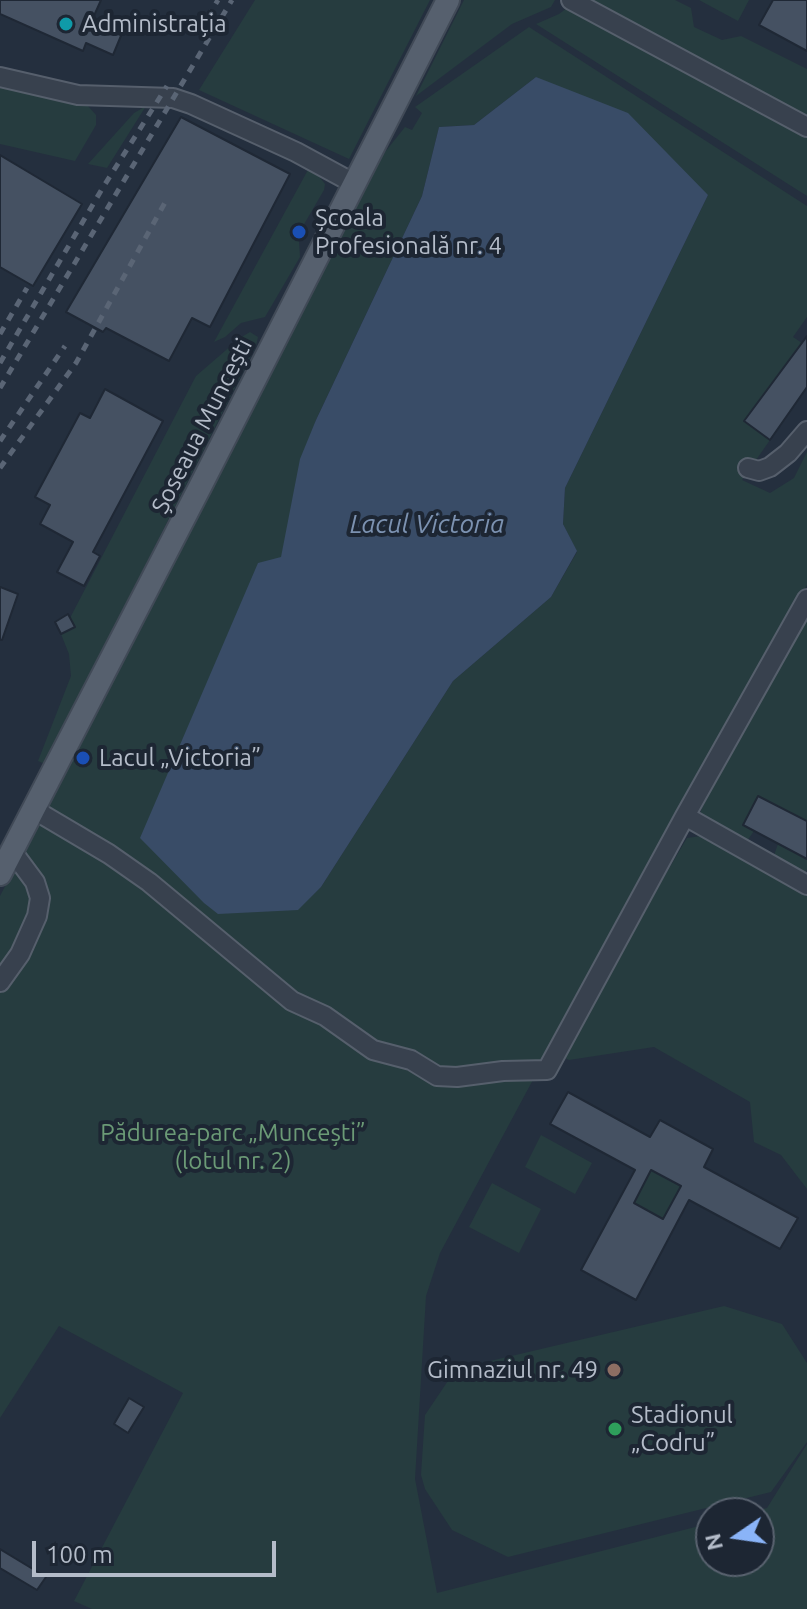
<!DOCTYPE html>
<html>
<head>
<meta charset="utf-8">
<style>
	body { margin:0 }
	#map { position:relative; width:807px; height:1609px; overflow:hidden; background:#242f3e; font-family:Ubuntu,sans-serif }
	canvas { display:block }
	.north { position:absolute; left:695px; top:1497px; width:80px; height:80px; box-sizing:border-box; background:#1d2633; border:2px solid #59626f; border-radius:50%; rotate:257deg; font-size:22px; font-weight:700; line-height:32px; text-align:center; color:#b4bcc9 }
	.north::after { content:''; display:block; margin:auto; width:28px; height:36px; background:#8ab4f8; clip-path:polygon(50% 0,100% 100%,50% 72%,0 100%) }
	.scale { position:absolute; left:32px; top:1541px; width:244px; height:36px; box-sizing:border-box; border:4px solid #b4bcc9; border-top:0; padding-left:10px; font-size:24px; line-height:28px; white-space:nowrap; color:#b4bcc9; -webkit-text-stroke:6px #1d2633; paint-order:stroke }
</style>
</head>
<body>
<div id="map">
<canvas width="807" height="1609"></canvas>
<div class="north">N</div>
<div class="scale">100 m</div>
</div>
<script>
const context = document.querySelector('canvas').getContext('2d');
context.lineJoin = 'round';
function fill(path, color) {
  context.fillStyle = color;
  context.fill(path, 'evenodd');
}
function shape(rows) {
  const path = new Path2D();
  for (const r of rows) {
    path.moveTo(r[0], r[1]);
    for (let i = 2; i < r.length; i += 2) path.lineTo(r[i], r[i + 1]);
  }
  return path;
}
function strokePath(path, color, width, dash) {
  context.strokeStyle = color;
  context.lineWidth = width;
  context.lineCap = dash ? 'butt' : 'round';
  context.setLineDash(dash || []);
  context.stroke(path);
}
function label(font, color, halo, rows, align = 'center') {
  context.font = font + ' Ubuntu,sans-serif';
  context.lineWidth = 8;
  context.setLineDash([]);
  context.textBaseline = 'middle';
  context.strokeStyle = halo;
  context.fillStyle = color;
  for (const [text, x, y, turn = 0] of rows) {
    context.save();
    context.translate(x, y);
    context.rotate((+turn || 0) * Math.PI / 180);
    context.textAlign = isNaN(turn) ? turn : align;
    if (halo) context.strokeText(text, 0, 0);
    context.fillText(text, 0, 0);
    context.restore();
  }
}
fill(shape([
	[255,0,430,0,349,159,199,90],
	[464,0,555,0,551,7,512,24,416,96],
	[579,0,675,0,691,8,694,27,722,40,741,36,807,69,807,119],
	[699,0,749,0,738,21],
	[571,5,807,135,807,196,536,24,559,14],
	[529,27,807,206,807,317,793,337,802,343,744,421,770,440,742,480,770,493,794,478,807,452,807,585,542,1063,440,1253,426,1296,415,1479,437,1593,711,1523,711,1561,759,1561,759,1513,749,1513,767,1508,807,1444,807,1609,92,1609,74,1601,183,1393,59,1326,0,1418,0,896,381,157,405,127,412,130,422,113,415,107],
	[536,77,708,195,565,488,563,524,577,552,551,597,453,681,321,887,298,909,258,564,281,558,316,420,422,196,439,127,474,125],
	[0,84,88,106,96,115,96,125,75,161,0,144],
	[146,106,107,168,88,164,134,113],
	[309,168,317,174,325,184,324,190,303,226,299,242,300,257,265,317,241,323,225,337,214,342],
	[250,332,258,337,256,346,45,764,38,761,71,676,69,654,61,634,75,627,70,618,196,376,240,338],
	[807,614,807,821,758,796,743,825,754,831,747,841,741,842,704,820,700,814,702,808],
	[701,836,807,894,807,1189,781,1155,754,1142,750,1102,654,1047,569,1060,563,1057,595,994,687,838],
	[778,844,807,859,807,869,804,875,773,858],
	[541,1135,592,1163,575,1194,525,1167],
	[651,1170,681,1186,663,1219,634,1203],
	[492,1183,541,1209,519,1253,469,1227],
	[724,1306,782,1324,807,1363,807,1442,771,1492,508,1557,452,1530,425,1489,421,1475,425,1415,456,1369]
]), '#263c3f');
fill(shape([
	[536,77,628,113,708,195,565,488,563,524,577,551,551,597,453,681,321,887,298,910,218,914,204,903,140,838,258,563,281,557,300,459,316,420,422,196,439,127,474,125]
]), '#394c67');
const building = shape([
	[0,0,101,0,93,18,123,31,113,55,86,43,83,51,0,14,0,0],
	[773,0,807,0,807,51,759,25,773,0],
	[181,117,290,174,210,327,192,318,169,361,106,328,103,332,66,312,181,117],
	[0,155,82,204,33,286,0,267,0,155],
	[807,336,807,387,770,440,744,421,807,336],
	[105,389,163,421,93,552,100,556,84,586,57,572,73,542,40,524,50,505,35,497,80,413,90,418,105,389],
	[0,587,18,594,2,640,0,640,0,587],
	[68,614,75,627,61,634,55,622,68,614],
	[758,796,807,821,807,859,743,825,758,796],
	[568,1092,650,1137,660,1120,713,1149,704,1167,798,1218,780,1249,689,1200,636,1300,581,1270,635,1170,550,1124,568,1092],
	[651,1170,681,1186,663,1219,634,1203,651,1170],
	[129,1398,144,1407,128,1433,114,1424,129,1398],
	[0,1549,46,1577,37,1590,0,1568,0,1549]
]);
fill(building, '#455162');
strokePath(building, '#1f2835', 2);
const minor = shape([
	[571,0,807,127],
	[0,77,78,95,173,98,191,104,296,152,355,184],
	[748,468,759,471,770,467,788,453,807,431],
	[33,809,109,854,149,882,292,1001,325,1016,373,1050,411,1060,437,1076,457,1077,503,1071,547,1070,685,816,807,599],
	[685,816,807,885],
	[0,982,20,954,37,916,40,898,35,882,12,851]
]);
const major = shape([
	[0,874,200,487,448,0]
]);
strokePath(minor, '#565f6c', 22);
strokePath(major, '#414a57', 26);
strokePath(minor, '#38414e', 18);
strokePath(major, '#56606e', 22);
strokePath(shape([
	[199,31,218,0],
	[0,334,27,288],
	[0,363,102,189,167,86],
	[0,388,232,0],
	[0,441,65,346],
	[0,468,76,363,167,199]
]), '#5a6575', 5, [8, 8]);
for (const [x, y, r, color] of [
	[66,24,8,"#0f9aa8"],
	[299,232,8,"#1a4fb4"],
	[83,758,8,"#1a4fb4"],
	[614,1370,8,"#8d6e63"],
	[615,1429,8,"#2e9e5b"]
]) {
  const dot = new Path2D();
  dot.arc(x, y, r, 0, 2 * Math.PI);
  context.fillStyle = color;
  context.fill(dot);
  strokePath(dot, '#1d2633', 3);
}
label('24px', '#b4bcc9', '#1d2633', [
	["Administrația",82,24],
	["Școala",315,218],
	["Profesională nr. 4",315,246],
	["Lacul „Victoria”",99,758],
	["Gimnaziul nr. 49",598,1370,"right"],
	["Stadionul",631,1415],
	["„Codru”",631,1443]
], 'left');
label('24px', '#b4bcc9', '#1d2633', [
	["Șoseaua Muncești",202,426,-63]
]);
label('24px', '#6b9a76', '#1d2633', [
	["Pădurea-parc „Muncești”",233,1133],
	["(lotul nr. 2)",233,1161]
]);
label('italic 26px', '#7c92b1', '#1d2633', [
	["Lacul Victoria",427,524]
]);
</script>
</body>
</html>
